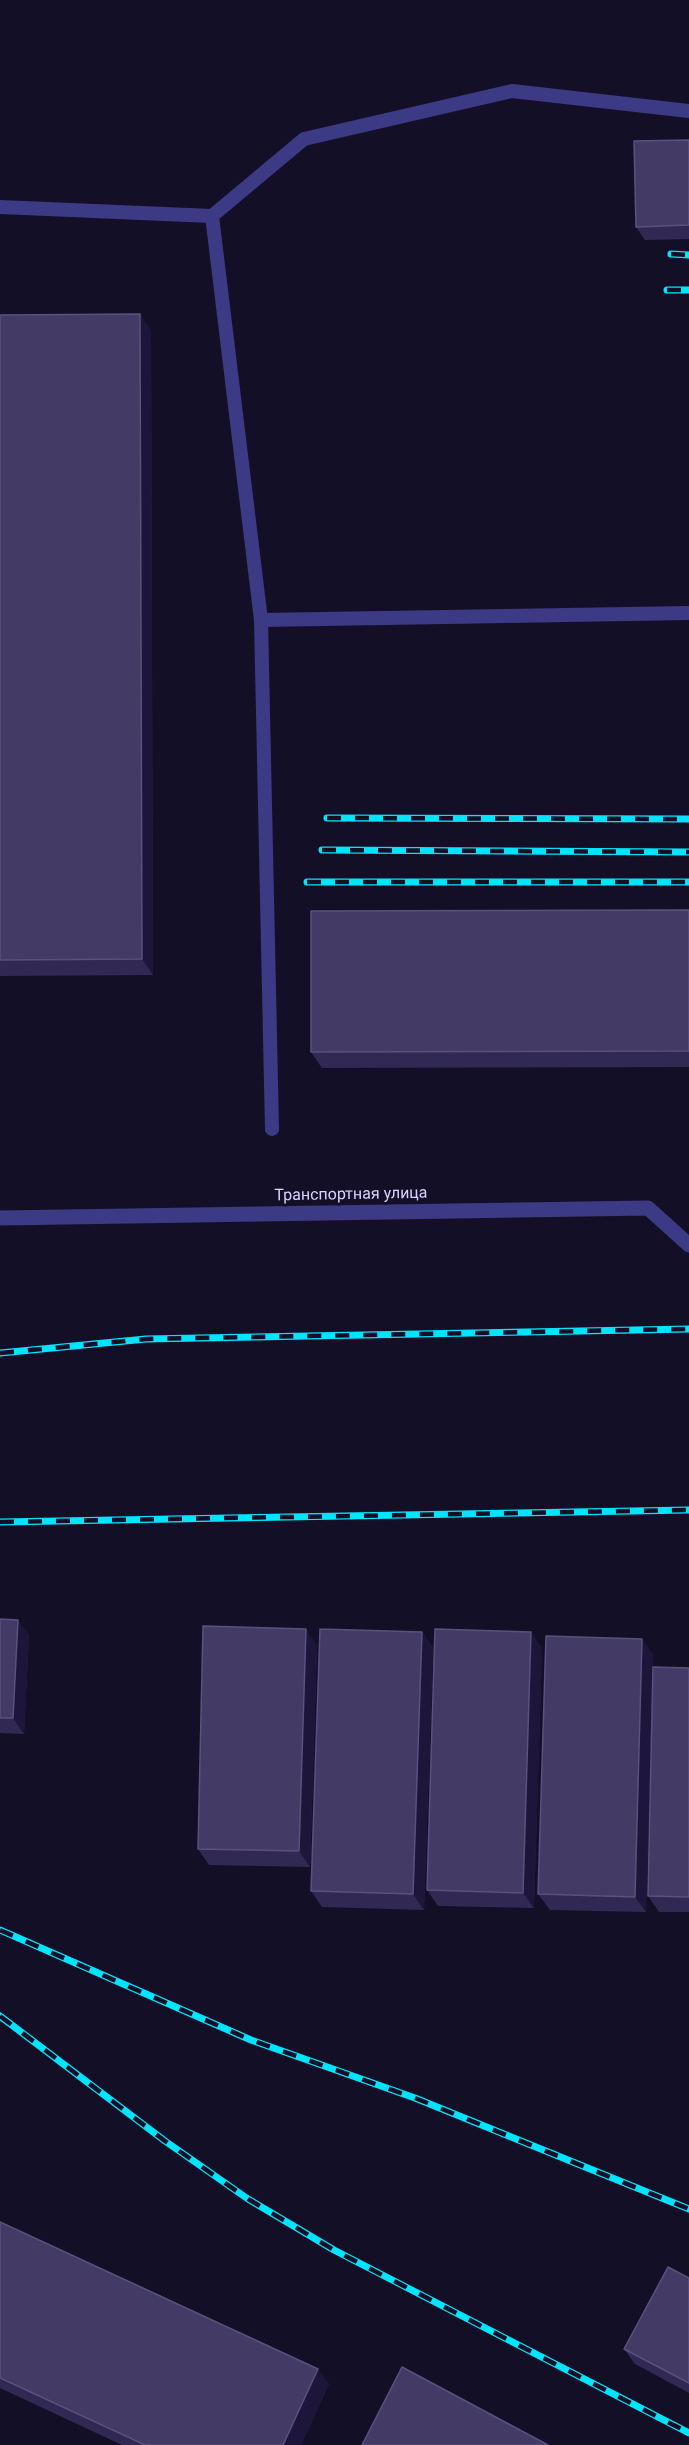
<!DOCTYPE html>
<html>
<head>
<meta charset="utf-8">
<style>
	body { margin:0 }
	canvas { display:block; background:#130f26 }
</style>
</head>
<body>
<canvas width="689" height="2445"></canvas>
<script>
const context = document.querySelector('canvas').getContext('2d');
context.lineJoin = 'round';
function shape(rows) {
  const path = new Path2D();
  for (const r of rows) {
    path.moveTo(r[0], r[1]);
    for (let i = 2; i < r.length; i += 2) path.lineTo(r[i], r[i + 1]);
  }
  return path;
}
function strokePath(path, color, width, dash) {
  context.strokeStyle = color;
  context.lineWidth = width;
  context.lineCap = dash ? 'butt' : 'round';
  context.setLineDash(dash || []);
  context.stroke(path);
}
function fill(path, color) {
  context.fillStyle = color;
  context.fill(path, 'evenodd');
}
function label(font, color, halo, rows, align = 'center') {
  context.font = font + ' Roboto,sans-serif';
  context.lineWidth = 6;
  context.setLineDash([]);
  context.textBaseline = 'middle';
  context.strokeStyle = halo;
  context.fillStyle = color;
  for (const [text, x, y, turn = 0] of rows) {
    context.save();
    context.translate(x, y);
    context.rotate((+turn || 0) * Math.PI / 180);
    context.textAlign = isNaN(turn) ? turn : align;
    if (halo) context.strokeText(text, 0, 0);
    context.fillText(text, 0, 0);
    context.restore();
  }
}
strokePath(shape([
	[0,207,212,216,261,620,689,613],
	[212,216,304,139,512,91,689,111],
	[261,620,272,1129]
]), '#3d3a85', 14);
strokePath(shape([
	[0,1218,648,1208,689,1245]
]), '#3d3a85', 15);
const rail = shape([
	[671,254,689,255],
	[667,290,689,290],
	[327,818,689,819],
	[322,850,689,852],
	[307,882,689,882],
	[0,1353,146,1339,689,1329],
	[0,1522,689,1510],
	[0,1930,251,2040,415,2098,689,2209],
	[0,2016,165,2141,248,2199,334,2250,689,2433]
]);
strokePath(rail, '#00e5ff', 7);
strokePath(rail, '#130f26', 4.5, [14]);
fill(shape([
	[689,140,689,239,645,240,636,227],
	[0,315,151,330,153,975,0,976],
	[689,910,689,1067,322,1068,311,1052],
	[0,1619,29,1635,24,1734,0,1733],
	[422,1632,433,1648,424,1910,322,1907,311,1891],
	[642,1639,653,1655,646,1912,550,1910,538,1894],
	[317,1645,310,1867,209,1865,198,1849],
	[542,1648,534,1908,438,1906,427,1890],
	[689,1668,689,1912,659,1912,648,1896],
	[0,2222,329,2384,301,2445,122,2445,0,2388],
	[689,2278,689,2393,635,2364,624,2349]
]), '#312854');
fill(shape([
	[140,314,151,330,153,975,142,959],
	[18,1620,29,1635,24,1734,13,1718],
	[306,1629,317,1645,310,1867,299,1851],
	[422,1632,433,1648,424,1910,413,1894],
	[531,1632,542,1648,534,1908,523,1893],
	[642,1639,653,1655,646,1912,635,1897],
	[318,2369,329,2384,301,2445,283,2445]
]), '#1d163a');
const building = shape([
	[689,140,689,225,636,227,634,141,689,140],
	[140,314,142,959,0,960,0,315,140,314],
	[689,910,689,1051,311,1052,311,911,689,910],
	[0,1619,18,1620,13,1718,0,1718,0,1619],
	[203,1626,306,1629,299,1851,198,1849,203,1626],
	[320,1629,422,1632,413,1894,311,1891,320,1629],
	[435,1629,531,1632,523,1893,427,1890,435,1629],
	[546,1636,642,1639,635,1897,538,1894,546,1636],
	[653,1667,689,1668,689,1897,648,1896,653,1667],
	[0,2222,318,2369,283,2445,145,2445,0,2378,0,2222],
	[668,2267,689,2278,689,2383,624,2349,668,2267],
	[402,2367,548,2445,362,2445,402,2367]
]);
fill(building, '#433a66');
strokePath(building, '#5a527e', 1.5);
label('16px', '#d9d4ff', '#130f26', [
	["Транспортная улица",351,1195,-1]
]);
</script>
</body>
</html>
